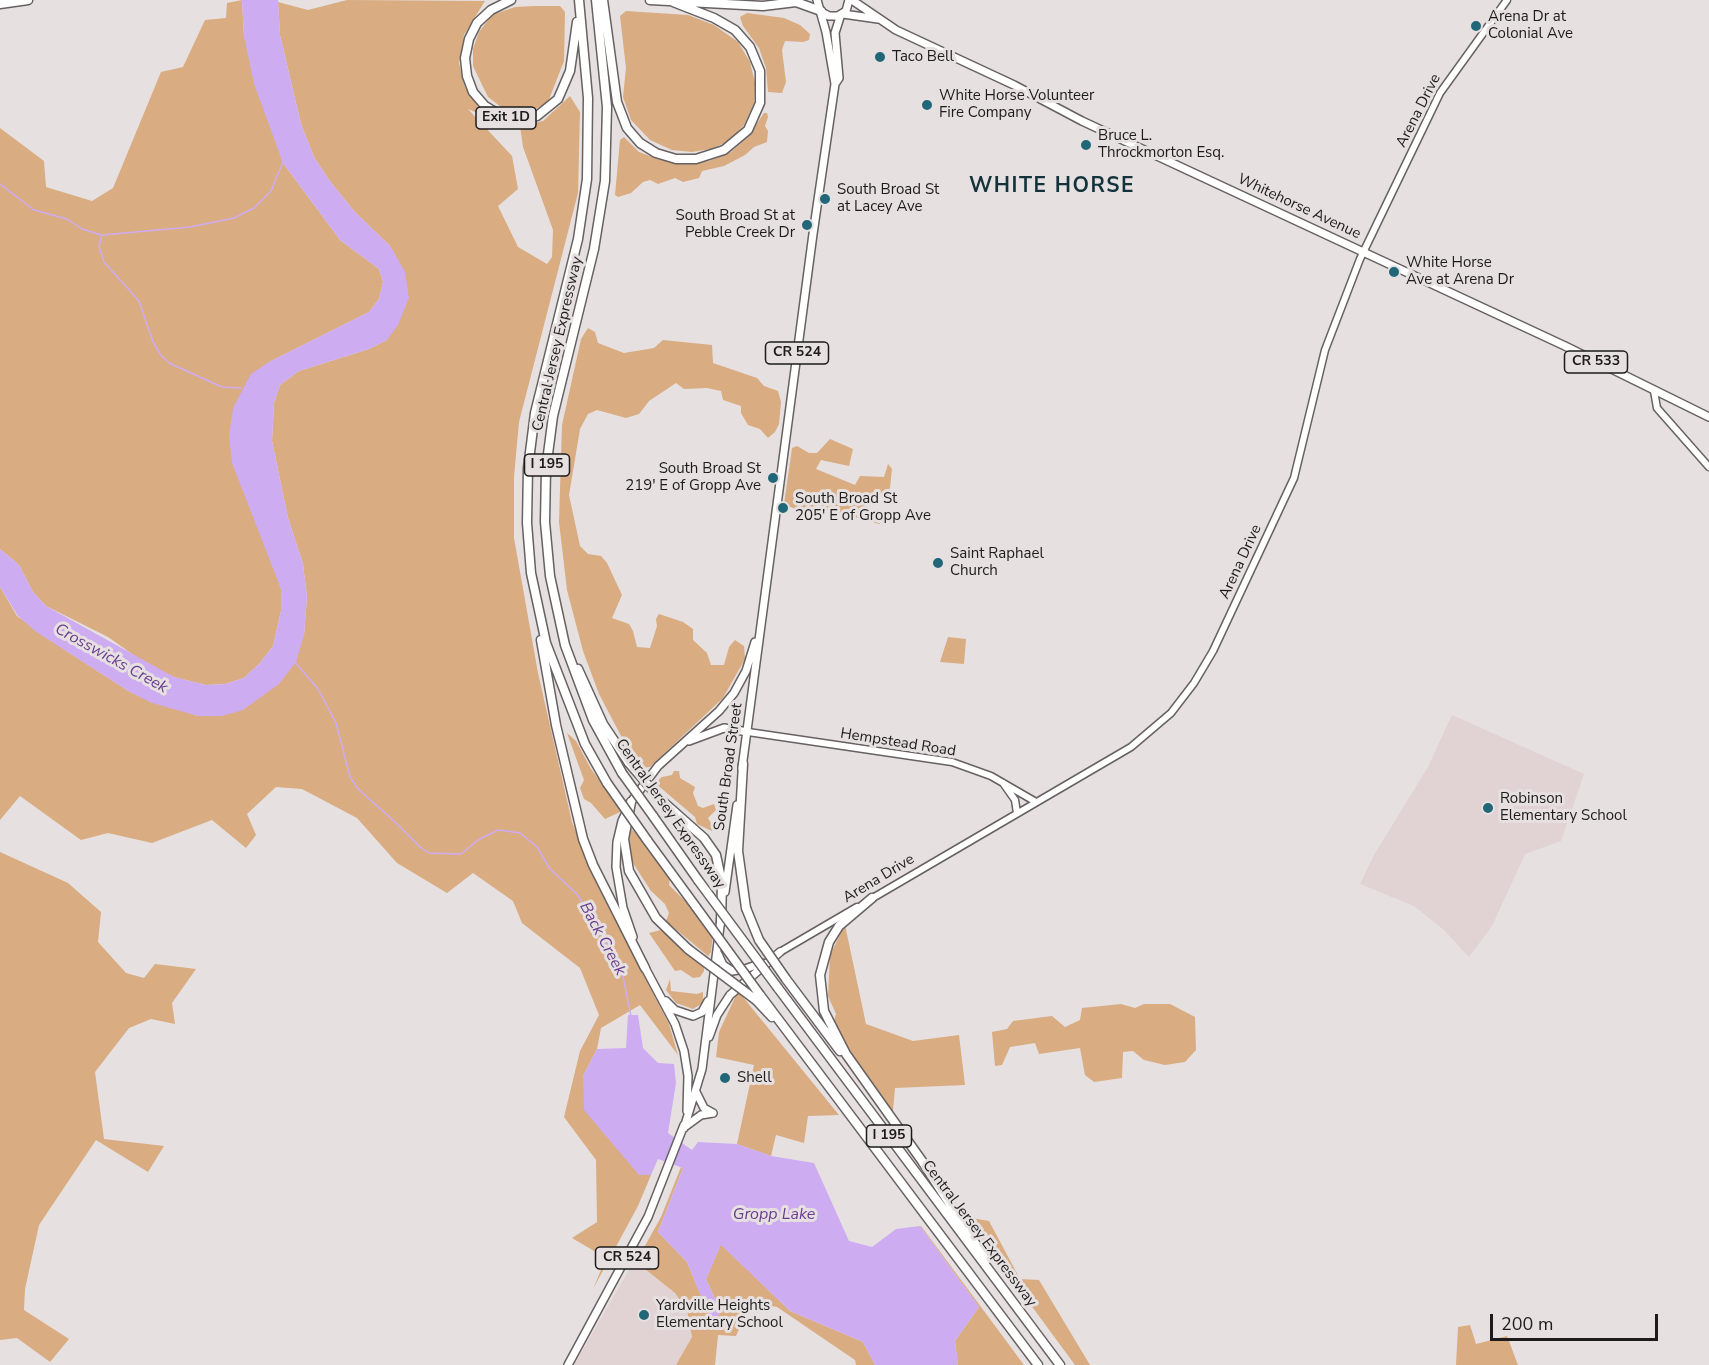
<!DOCTYPE html>
<html>
<head>
<meta charset="utf-8">
<style>
	body { margin:0 }
	#map { position:relative; width:1709px; height:1365px; overflow:hidden; background:#e6e0e1; font-family:"Nunito Sans",sans-serif }
	canvas { display:block }
	.scale { position:absolute; left:1490px; top:1314px; width:168px; height:27px; box-sizing:border-box; border:3px solid #1d1b1b; border-top:0; padding-left:8px; font-size:18px; line-height:21px; white-space:nowrap; color:#1d1b1b; -webkit-text-stroke:4px #e6e0e1; paint-order:stroke }
</style>
</head>
<body>
<div id="map">
<canvas width="1709" height="1365"></canvas>
<div class="scale">200 m</div>
</div>
<script>
const context = document.querySelector('canvas').getContext('2d');
context.lineJoin = 'round';
function fill(path, color) {
  context.fillStyle = color;
  context.fill(path, 'evenodd');
}
function shape(rows) {
  const path = new Path2D();
  for (const r of rows) {
    path.moveTo(r[0], r[1]);
    for (let i = 2; i < r.length; i += 2) path.lineTo(r[i], r[i + 1]);
  }
  return path;
}
function strokePath(path, color, width, dash) {
  context.strokeStyle = color;
  context.lineWidth = width;
  context.lineCap = dash ? 'butt' : 'round';
  context.setLineDash(dash || []);
  context.stroke(path);
}
function label(font, color, halo, rows, align = 'center') {
  context.font = font + ' "Nunito Sans",sans-serif';
  context.lineWidth = 6;
  context.setLineDash([]);
  context.textBaseline = 'middle';
  context.strokeStyle = halo;
  context.fillStyle = color;
  for (const [text, x, y, turn = 0] of rows) {
    context.save();
    context.translate(x, y);
    context.rotate((+turn || 0) * Math.PI / 180);
    context.textAlign = isNaN(turn) ? turn : align;
    if (halo) context.strokeText(text, 0, 0);
    context.fillText(text, 0, 0);
    context.restore();
  }
}
fill(shape([
	[1452,715,1584,774,1561,841,1525,854,1492,926,1469,957,1444,930,1414,906,1360,884,1374,855,1428,767],
	[634,1261,675,1293,687,1310,692,1337,676,1365,574,1365]
]), '#e1d2d4');
fill(shape([
	[242,0,244,36,283,163,340,240,379,269,383,282,379,299,369,312,269,362,274,565,281,589,281,611,273,646,260,663,244,678,225,684,206,685,174,677,142,661,108,637,46,606,33,592,19,565,0,549,0,128,44,161,46,187,92,201,113,188,161,72,183,67,205,20,226,18,227,3],
	[347,0,485,1,464,35,459,63,465,87,479,107,496,121,468,109,512,156,518,189,498,206,518,247,547,264,552,257,553,230,523,147,520,126,543,121,570,96,580,112,578,193,519,422,514,477,514,538,538,673,572,822,596,883,669,1024,678,1055,640,1005,601,1028,597,1049,583,1076,639,1175,651,1175,638,1206,593,1289,606,1258,572,1238,597,1222,596,1160,564,1117,580,1051,599,1015,580,968,522,923,513,901,473,873,447,893,397,863,357,818,302,789,276,787,247,814,256,835,246,848,212,820,152,843,108,833,81,840,20,796,0,820,0,587,17,616,68,652,130,692,198,716,304,635,307,597,303,564,288,518,272,441,274,403,280,385,299,371,369,349,387,340,391,247,354,211,329,180,314,157,301,124,280,35,278,2,308,10],
	[534,6,560,6,565,12,564,61,548,102,534,110,517,111,501,107,488,97,473,66,473,49,479,32,492,15,515,7],
	[626,11,688,15,714,25,738,42,750,62,755,83,754,103,744,125,729,141,711,149,692,152,672,150,650,140,631,120,623,97,626,68,620,16],
	[747,13,784,18,800,25,810,34,809,40,803,42,785,41,782,50,786,82,782,93,768,92,766,68,759,48,743,26,740,17],
	[764,113,767,113,768,117,765,126,768,131,767,142,754,147,745,155,724,166,702,171,699,178,683,182,675,178,658,184,650,180,643,182,631,193,618,197,615,195,620,140,624,137,639,152,661,160,687,164,709,161,731,152,748,137],
	[588,328,595,332,598,343,624,353,654,348,663,340,712,345,713,363,757,378,764,386,778,391,781,402,779,424,775,432,768,438,760,429,748,425,741,413,741,406,723,400,721,391,707,388,684,389,676,383,649,401,639,414,626,418,597,410,588,414,580,429,569,495,580,546,588,554,601,556,607,563,622,595,612,618,629,624,633,631,637,647,650,648,657,626,656,619,659,614,683,622,693,629,693,640,707,653,711,665,724,665,729,647,735,640,744,646,745,659,723,698,650,767,641,768,629,751,599,694,583,651,567,590,559,522,562,425,581,339],
	[830,439,853,449,849,466,821,460,816,469,855,485,860,476,884,477,888,464,892,469,890,488,886,493,868,500,867,508,884,516,885,520,879,524,818,507,795,509,784,504,792,448,797,446,809,453,817,453],
	[948,637,966,639,964,664,940,662],
	[567,733,576,741,591,769,621,809,620,812,605,819,591,803,584,799,580,788,584,780],
	[674,771,679,771,680,778,695,787,693,793,698,806,703,808,714,804,716,810,708,818,714,829,712,831,697,824,695,817,655,783,662,777,672,775],
	[629,828,637,833,670,877,669,885,691,907,713,934,711,952,708,956,666,921,669,913,665,904,651,891,633,863,628,847],
	[685,830,690,831,703,856,710,858,715,865,715,870,709,874,681,839,680,832],
	[0,852,68,883,101,912,98,942,126,973,144,978,155,964,196,969,172,1003,175,1024,151,1019,129,1028,95,1072,104,1139,164,1146,148,1172,96,1140,39,1225,25,1289,24,1310,69,1339,50,1362,17,1338,0,1340],
	[845,925,866,1024,913,1041,959,1035,965,1085,895,1088,893,1111,887,1111,830,1034,836,1014,828,996,830,955],
	[661,930,704,964,704,971,700,977,693,978,681,970,675,971,649,933],
	[670,979,671,991,697,994,703,992,703,1003,693,1009,676,1003,666,990],
	[738,991,839,1115,808,1116,804,1143,776,1135,771,1156,737,1144,754,1065,716,1057,719,1032],
	[1121,1004,1135,1008,1144,1004,1170,1004,1195,1017,1196,1050,1185,1062,1165,1065,1144,1060,1133,1051,1123,1052,1122,1078,1094,1082,1085,1075,1080,1048,1039,1054,1035,1043,1010,1047,1002,1065,995,1066,992,1032,1007,1029,1013,1021,1052,1016,1065,1027,1080,1020,1082,1008],
	[681,1167,683,1168,658,1232,687,1262,712,1322,721,1312,706,1279,721,1244,790,1311,863,1342,875,1365,856,1365,855,1360,777,1307,751,1302,736,1336,718,1335,715,1365,676,1365,692,1337,687,1310,675,1293,636,1262,661,1217],
	[966,1217,989,1221,1020,1279,1039,1280,1090,1365,1075,1365],
	[920,1226,921,1226,1024,1365,958,1365,955,1341,979,1307],
	[1470,1325,1476,1344,1507,1336,1518,1365,1456,1365,1458,1327]
]), '#d9ac81');
fill(shape([
	[242,0,278,0,280,35,301,124,314,157,329,180,354,211,391,247,405,272,409,298,398,325,387,340,369,349,299,371,280,385,274,403,272,441,288,518,303,564,307,597,304,635,296,662,279,684,243,710,222,716,198,716,152,703,130,692,35,631,18,616,0,587,0,549,19,565,33,592,46,606,174,677,206,685,225,684,244,678,260,663,273,646,281,611,281,589,232,463,229,436,233,408,251,374,269,362,369,312,379,299,383,282,379,269,340,240,283,163,254,84,244,36],
	[628,1015,638,1015,643,1048,658,1063,674,1064,676,1083,668,1133,692,1150,698,1142,737,1144,771,1156,814,1163,849,1241,872,1247,896,1229,920,1226,979,1307,955,1341,958,1365,875,1365,863,1342,790,1311,721,1245,706,1279,721,1312,712,1323,687,1262,658,1232,683,1168,658,1159,651,1175,639,1175,584,1110,583,1076,597,1049,626,1048]
]), '#ceacf2');
strokePath(shape([
	[0,184,34,210,67,219,82,229,101,235],
	[102,235,99,247,104,262,139,301,153,342,160,354,169,363,222,387,241,388],
	[103,235,190,227,234,218,254,208,271,191,283,162],
	[295,662,318,689,336,723,350,777,358,789,395,822,420,847,429,853,461,854,478,840,498,830,520,833,537,847,550,869,577,894,602,936,622,972,631,1016]
]), '#ceacf2', 1.5);
const secondary = shape([
	[1654,391,1657,408,1709,467],
	[748,732,952,762,991,776,1036,802],
	[1003,783,1015,800,1017,813],
	[871,899,1131,747,1171,713,1194,683,1213,651,1294,478,1325,350,1360,259,1440,93,1507,0],
	[780,952,857,907]
]);
const primary = shape([
	[817,0,826,32,835,84],
	[852,0,896,30,1014,85,1082,121,1565,346,1709,417],
	[821,12,829,16,838,16,846,11,849,0],
	[843,14,878,19],
	[689,741,724,728,748,732],
	[742,768,813,234,835,84,839,78,835,33,841,14],
	[725,892,737,805],
	[633,937,623,908,616,867,617,842,622,821,631,802,658,766,719,711,734,693,746,671,755,642],
	[718,954,723,965,732,971,745,969,762,963],
	[643,964,675,1024,684,1051,688,1076,687,1111],
	[666,1001,675,1010,693,1016,702,1012,708,1001],
	[709,1037,717,1015,730,995,780,952],
	[696,1092,704,1108,713,1113],
	[686,1126,701,1115,713,1113],
	[684,1128,702,1069,721,918],
	[568,1365,648,1217,684,1125]
]);
const highway = shape([
	[511,0,491,10,477,23,469,39,465,58,467,76,473,92,485,106,505,118,521,120,537,116,558,99,570,71,577,22],
	[579,0,588,98,587,179,578,239,535,413,528,468,527,523,531,573,546,643,585,744,607,783],
	[596,0,607,107,605,181,594,249,553,416,546,469,545,522,550,576,565,645,593,720,622,773],
	[603,0,617,102,627,128,640,143,656,153,676,159,696,159,724,150,748,130,760,103,760,71,750,47,735,30,714,18,673,2],
	[650,0,763,6,796,2,821,11],
	[0,4,28,0],
	[541,640,556,725,583,839,593,865,645,968],
	[578,669,603,724,629,763],
	[743,764,738,851,746,908],
	[660,799,704,838,716,855,722,883,721,922],
	[631,802,624,839,629,871,656,918,688,949],
	[653,816,698,880],
	[647,840,696,907],
	[872,898,839,926,829,942,820,975,824,1011,846,1054,922,1161,986,1260],
	[786,979,840,1051],
	[778,988,1060,1365],
	[760,995,1038,1365],
	[756,1000,772,1017]
]);
strokePath(secondary, '#676162', 9);
strokePath(primary, '#676162', 10);
strokePath(highway, '#676162', 11);
strokePath(secondary, '#fff', 6);
strokePath(primary, '#fff', 7);
strokePath(highway, '#fff', 8);
const highwayBridge = shape([
	[629,763,660,799],
	[622,773,653,816],
	[607,783,647,840],
	[698,880,778,988],
	[696,907,760,995],
	[746,908,759,940,786,979],
	[688,949,756,1000]
]);
strokePath(highwayBridge, '#676162', 11, []);
strokePath(highwayBridge, '#fff', 8);
for (const [x, y, r, color] of [
	[1476,26,6,"#226778"],
	[880,57,6,"#226778"],
	[927,105,6,"#226778"],
	[1086,145,6,"#226778"],
	[825,199,6,"#226778"],
	[807,225,6,"#226778"],
	[1394,272,6,"#226778"],
	[773,478,6,"#226778"],
	[783,508,6,"#226778"],
	[938,563,6,"#226778"],
	[1488,808,6,"#226778"],
	[725,1078,6,"#226778"],
	[644,1315,6,"#226778"]
]) {
  const dot = new Path2D();
  dot.arc(x, y, r, 0, 2 * Math.PI);
  context.fillStyle = color;
  context.fill(dot);
  strokePath(dot, '#e6e0e1', 2);
}
for (const [x, y, w] of [
	[506,118,60],
	[797,353,63],
	[1596,362,63],
	[547,465,45],
	[889,1136,45],
	[627,1258,63]
]) {
  const box = new Path2D();
  box.roundRect(x - w / 2, y - 11, w, 22, 4.5);
  context.fillStyle = '#e6e0e1';
  context.fill(box);
  strokePath(box, '#1d1b1b', 1.5);
}
label('bold 14px', '#1d1b1b', null, [
	["Exit 1D",506,118],
	["CR 524",797,353],
	["CR 533",1596,362],
	["I 195",547,465],
	["I 195",889,1136],
	["CR 524",627,1258]
]);
label('15px', '#1d1b1b', '#e6e0e1', [
	["Arena Dr at",1488,17],
	["Colonial Ave",1488,34],
	["Taco Bell",892,57],
	["White Horse Volunteer",939,96],
	["Fire Company",939,113],
	["Bruce L.",1098,136],
	["Throckmorton Esq.",1098,153],
	["South Broad St",837,190],
	["at Lacey Ave",837,207],
	["South Broad St at",795,216,"right"],
	["Pebble Creek Dr",795,233,"right"],
	["White Horse",1406,263],
	["Ave at Arena Dr",1406,280],
	["South Broad St",761,469,"right"],
	["219' E of Gropp Ave",761,486,"right"],
	["South Broad St",795,499],
	["205' E of Gropp Ave",795,516],
	["Saint Raphael",950,554],
	["Church",950,571],
	["Robinson",1500,799],
	["Elementary School",1500,816],
	["Shell",737,1078],
	["Yardville Heights",656,1306],
	["Elementary School",656,1323]
], 'left');
label('15px', '#1d1b1b', '#e6e0e1', [
	["Arena Drive",1419,111,-63],
	["Whitehorse Avenue",1299,207,25],
	["Central Jersey Expressway",558,344,-77],
	["Arena Drive",1241,562,-65],
	["Hempstead Road",898,743,9],
	["South Broad Street",729,767,-82],
	["Central Jersey Expressway",670,814,55],
	["Arena Drive",879,879,-31],
	["Central Jersey Expressway",979,1234,53]
]);
label('italic 16px', '#693d8e', '#e6e0e1', [
	["Crosswicks Creek",111,659,29],
	["Back Creek",602,939,62],
	["Gropp Lake",774,1215]
]);
context.letterSpacing = '1.5px';
label('bold 21px', '#13333b', '#e6e0e1', [
	["WHITE HORSE",1052,187]
]);
context.letterSpacing = '0px';
</script>
</body>
</html>
